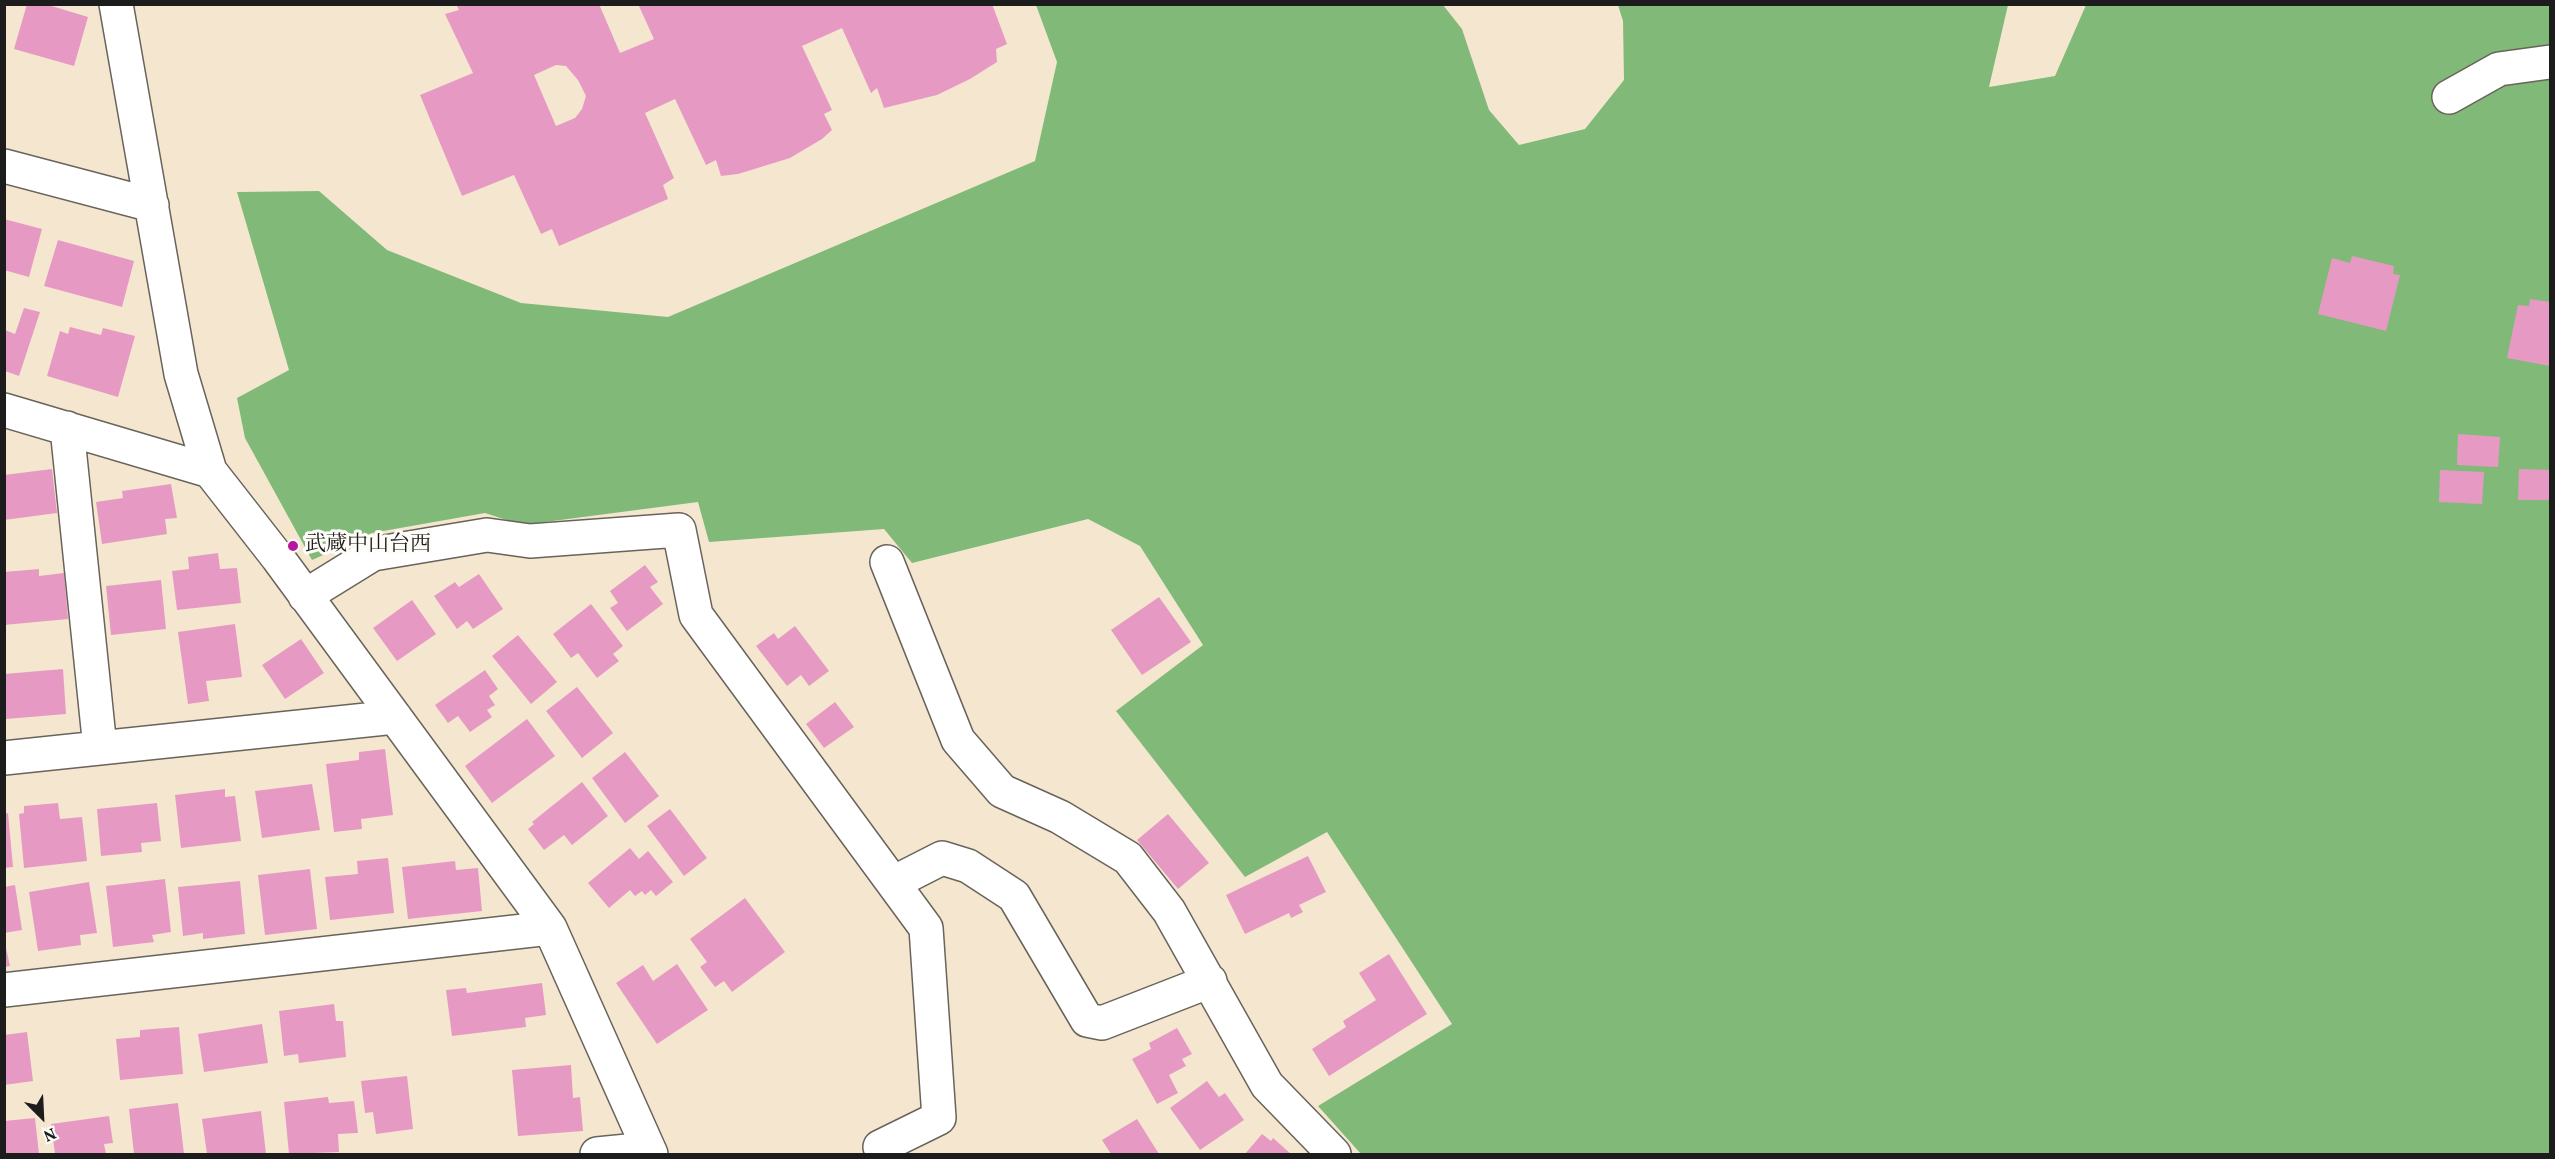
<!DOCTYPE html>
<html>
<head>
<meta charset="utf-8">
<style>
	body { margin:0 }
	#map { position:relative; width:2555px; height:1159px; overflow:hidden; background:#f5e7cf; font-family:Vollkorn,serif }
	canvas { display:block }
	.frame { position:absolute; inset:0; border:6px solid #1c1c1c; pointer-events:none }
	.north { position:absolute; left:12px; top:1087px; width:60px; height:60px; -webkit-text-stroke:4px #fdfcf7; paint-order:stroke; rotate:156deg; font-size:16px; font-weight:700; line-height:24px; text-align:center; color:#1c1c1c }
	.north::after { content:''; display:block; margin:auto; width:21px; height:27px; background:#1c1c1c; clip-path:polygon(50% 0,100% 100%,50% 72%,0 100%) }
</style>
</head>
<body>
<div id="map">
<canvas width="2555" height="1159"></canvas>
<div class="frame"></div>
<div class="north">N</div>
</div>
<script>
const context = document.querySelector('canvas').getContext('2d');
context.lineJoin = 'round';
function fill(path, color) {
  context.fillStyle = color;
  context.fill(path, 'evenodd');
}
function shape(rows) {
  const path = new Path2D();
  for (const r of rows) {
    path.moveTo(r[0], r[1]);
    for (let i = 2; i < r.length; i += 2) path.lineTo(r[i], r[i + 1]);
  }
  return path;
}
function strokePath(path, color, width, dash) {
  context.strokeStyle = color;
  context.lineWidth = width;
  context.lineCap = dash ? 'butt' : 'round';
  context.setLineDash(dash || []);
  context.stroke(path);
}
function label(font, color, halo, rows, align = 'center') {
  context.font = font + ' Vollkorn,"Noto Serif JP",serif';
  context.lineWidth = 6;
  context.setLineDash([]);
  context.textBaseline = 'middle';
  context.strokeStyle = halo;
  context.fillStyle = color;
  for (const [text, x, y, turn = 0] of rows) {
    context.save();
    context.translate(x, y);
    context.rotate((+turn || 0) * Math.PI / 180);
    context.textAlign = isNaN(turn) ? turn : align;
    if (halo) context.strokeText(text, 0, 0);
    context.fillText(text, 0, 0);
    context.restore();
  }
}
fill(shape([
	[1036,5,1443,5,1462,29,1489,110,1519,145,1585,129,1624,80,1623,21,1618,5,2008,5,1989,87,2055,76,2086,5,2550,5,2550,1154,1361,1154,1318,1106,1452,1024,1327,832,1245,877,1116,711,1203,645,1140,546,1088,519,912,563,884,529,709,542,698,502,522,525,485,513,372,533,312,560,245,438,237,398,289,370,237,192,319,191,387,250,521,303,668,317,1035,161,1057,62]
]), '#81ba78');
fill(shape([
	[27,4,45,4,88,17,74,66,14,49],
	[456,4,599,4,620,53,654,39,638,4,992,4,1007,44,996,49,997,62,970,79,937,95,884,108,877,88,871,93,842,28,802,46,832,110,824,114,832,130,822,139,790,158,738,174,721,176,716,160,706,165,675,99,645,113,674,178,663,185,668,199,559,246,552,229,541,234,514,175,462,196,420,95,473,73,445,14,459,10],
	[556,65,566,66,578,80,586,96,582,109,575,118,556,126,534,75],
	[4,219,42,229,29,277,4,270],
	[58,240,134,261,122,307,44,286],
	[2352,256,2394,266,2393,274,2400,275,2386,331,2318,314,2332,258,2350,263],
	[2530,299,2550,302,2550,366,2507,358,2518,305,2529,306],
	[24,308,40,312,19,376,5,371,5,330,15,334],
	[70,327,101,335,103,328,135,336,118,397,47,376,60,331,68,334],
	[2458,434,2500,437,2498,467,2457,465],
	[52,469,57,513,4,520,4,475],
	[2519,469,2550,470,2550,500,2518,500],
	[2440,470,2484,472,2482,504,2439,502],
	[171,484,177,518,165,519,167,534,102,544,96,502,123,498,122,491],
	[218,553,220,569,237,568,241,603,177,610,172,571,189,569,188,557],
	[645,565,658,582,650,587,663,604,627,631,610,608,618,603,610,591],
	[39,569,39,576,64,573,68,619,4,625,4,572],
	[479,574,503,609,473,629,467,621,457,629,434,596,455,582,459,587],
	[161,580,166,629,111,635,106,586],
	[1159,597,1191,642,1142,675,1111,630],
	[412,600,436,634,397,661,373,628],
	[591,604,623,646,613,654,619,661,597,678,578,653,571,658,553,634],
	[235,624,242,677,206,681,209,701,188,704,178,632],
	[795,626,829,671,809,686,801,675,787,686,756,646,774,633,778,639],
	[518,635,557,682,531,704,492,656],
	[301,639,324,673,285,699,262,665],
	[63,669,66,714,6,719,4,674],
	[485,670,498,689,489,696,495,705,487,710,492,717,470,732,458,716,448,723,435,705],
	[577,687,613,733,582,758,546,711],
	[835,702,854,727,824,748,806,724],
	[527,719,555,756,492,803,465,766],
	[385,749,393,815,361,819,362,829,334,832,326,764,359,760,359,752],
	[625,752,659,796,625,823,592,778],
	[582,782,608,816,572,845,564,835,544,850,528,829,534,824,532,822],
	[312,784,320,830,262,838,255,791],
	[225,789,225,797,235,796,241,841,181,848,175,795],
	[58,803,60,819,82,817,87,861,24,868,19,814,24,813,24,806],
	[157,803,161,841,141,843,142,852,101,856,97,809],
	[670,809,707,858,684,876,647,826],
	[8,813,13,867,4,868,4,814],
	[1168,814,1209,863,1178,889,1137,840],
	[630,848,639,859,648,851,673,882,656,896,651,890,645,895,642,891,635,896,630,890,609,908,588,883],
	[1308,856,1326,892,1299,905,1303,912,1291,918,1289,913,1245,934,1226,895],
	[388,858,394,913,330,920,325,877,358,874,357,861],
	[455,861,456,870,478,868,482,911,408,919,402,867],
	[310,869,317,929,265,935,258,875],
	[165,879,171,932,152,935,154,942,113,947,106,886],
	[240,881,245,934,203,939,203,933,183,936,178,887],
	[89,882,97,933,80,935,81,945,38,951,29,892],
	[15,885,22,930,4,933,4,887],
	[745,898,785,952,732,992,724,981,715,987,700,967,707,962,690,939],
	[4,939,10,966,4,967],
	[1389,954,1427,1014,1329,1076,1312,1049,1346,1027,1343,1021,1376,1000,1359,973],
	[677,964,708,1010,657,1044,616,983,643,965,653,981],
	[542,983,546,1015,525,1018,526,1027,452,1036,446,990,466,988,467,993],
	[334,1004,336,1021,343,1021,346,1057,299,1063,298,1054,284,1056,279,1011],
	[262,1024,268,1063,204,1072,198,1034],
	[179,1027,183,1074,120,1080,116,1039,140,1037,140,1030],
	[1177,1028,1192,1054,1182,1059,1186,1066,1169,1075,1178,1093,1157,1104,1132,1059,1151,1049,1149,1043],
	[27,1032,33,1081,4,1085,4,1035],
	[571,1065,573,1098,580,1097,583,1131,518,1136,512,1070],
	[407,1076,413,1129,376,1134,373,1112,365,1113,361,1081],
	[1207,1081,1219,1097,1225,1093,1244,1120,1200,1150,1170,1108],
	[328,1097,329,1103,354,1101,358,1133,338,1134,339,1152,289,1154,284,1102],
	[178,1103,184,1154,134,1154,129,1109],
	[261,1111,266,1154,207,1154,202,1119],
	[109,1116,113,1143,104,1144,106,1154,55,1154,51,1124],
	[35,1118,39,1154,4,1154,4,1121],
	[1137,1119,1159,1154,1111,1154,1102,1140],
	[1262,1134,1271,1141,1273,1138,1291,1154,1245,1154]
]), '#e69ac3');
const minor = shape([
	[2449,97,2499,69,2550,62],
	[4,166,152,205],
	[4,410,210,471],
	[67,428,100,748],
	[887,562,958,740,1002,791,1060,817,1128,858,1169,911,1267,1085,1334,1154],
	[305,596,373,554,487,535,530,541,679,530,696,615,926,928,939,1118,880,1147],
	[4,758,395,717],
	[893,883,942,858,968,866,1014,896,1087,1020,1102,1023,1210,981],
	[550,928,651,1154],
	[4,990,550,928,278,558,210,471,181,374,116,4],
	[597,1154,648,1149]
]);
strokePath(minor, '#68635b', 36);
strokePath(minor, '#fff', 33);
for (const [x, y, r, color] of [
	[293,546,6,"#b5179e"]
]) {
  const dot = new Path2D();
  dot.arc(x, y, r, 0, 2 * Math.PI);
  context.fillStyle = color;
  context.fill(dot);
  strokePath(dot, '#fdfcf7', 2);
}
label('21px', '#1c1c1c', '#fdfcf7', [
	["武蔵中山台西",305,546]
], 'left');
</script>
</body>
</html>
